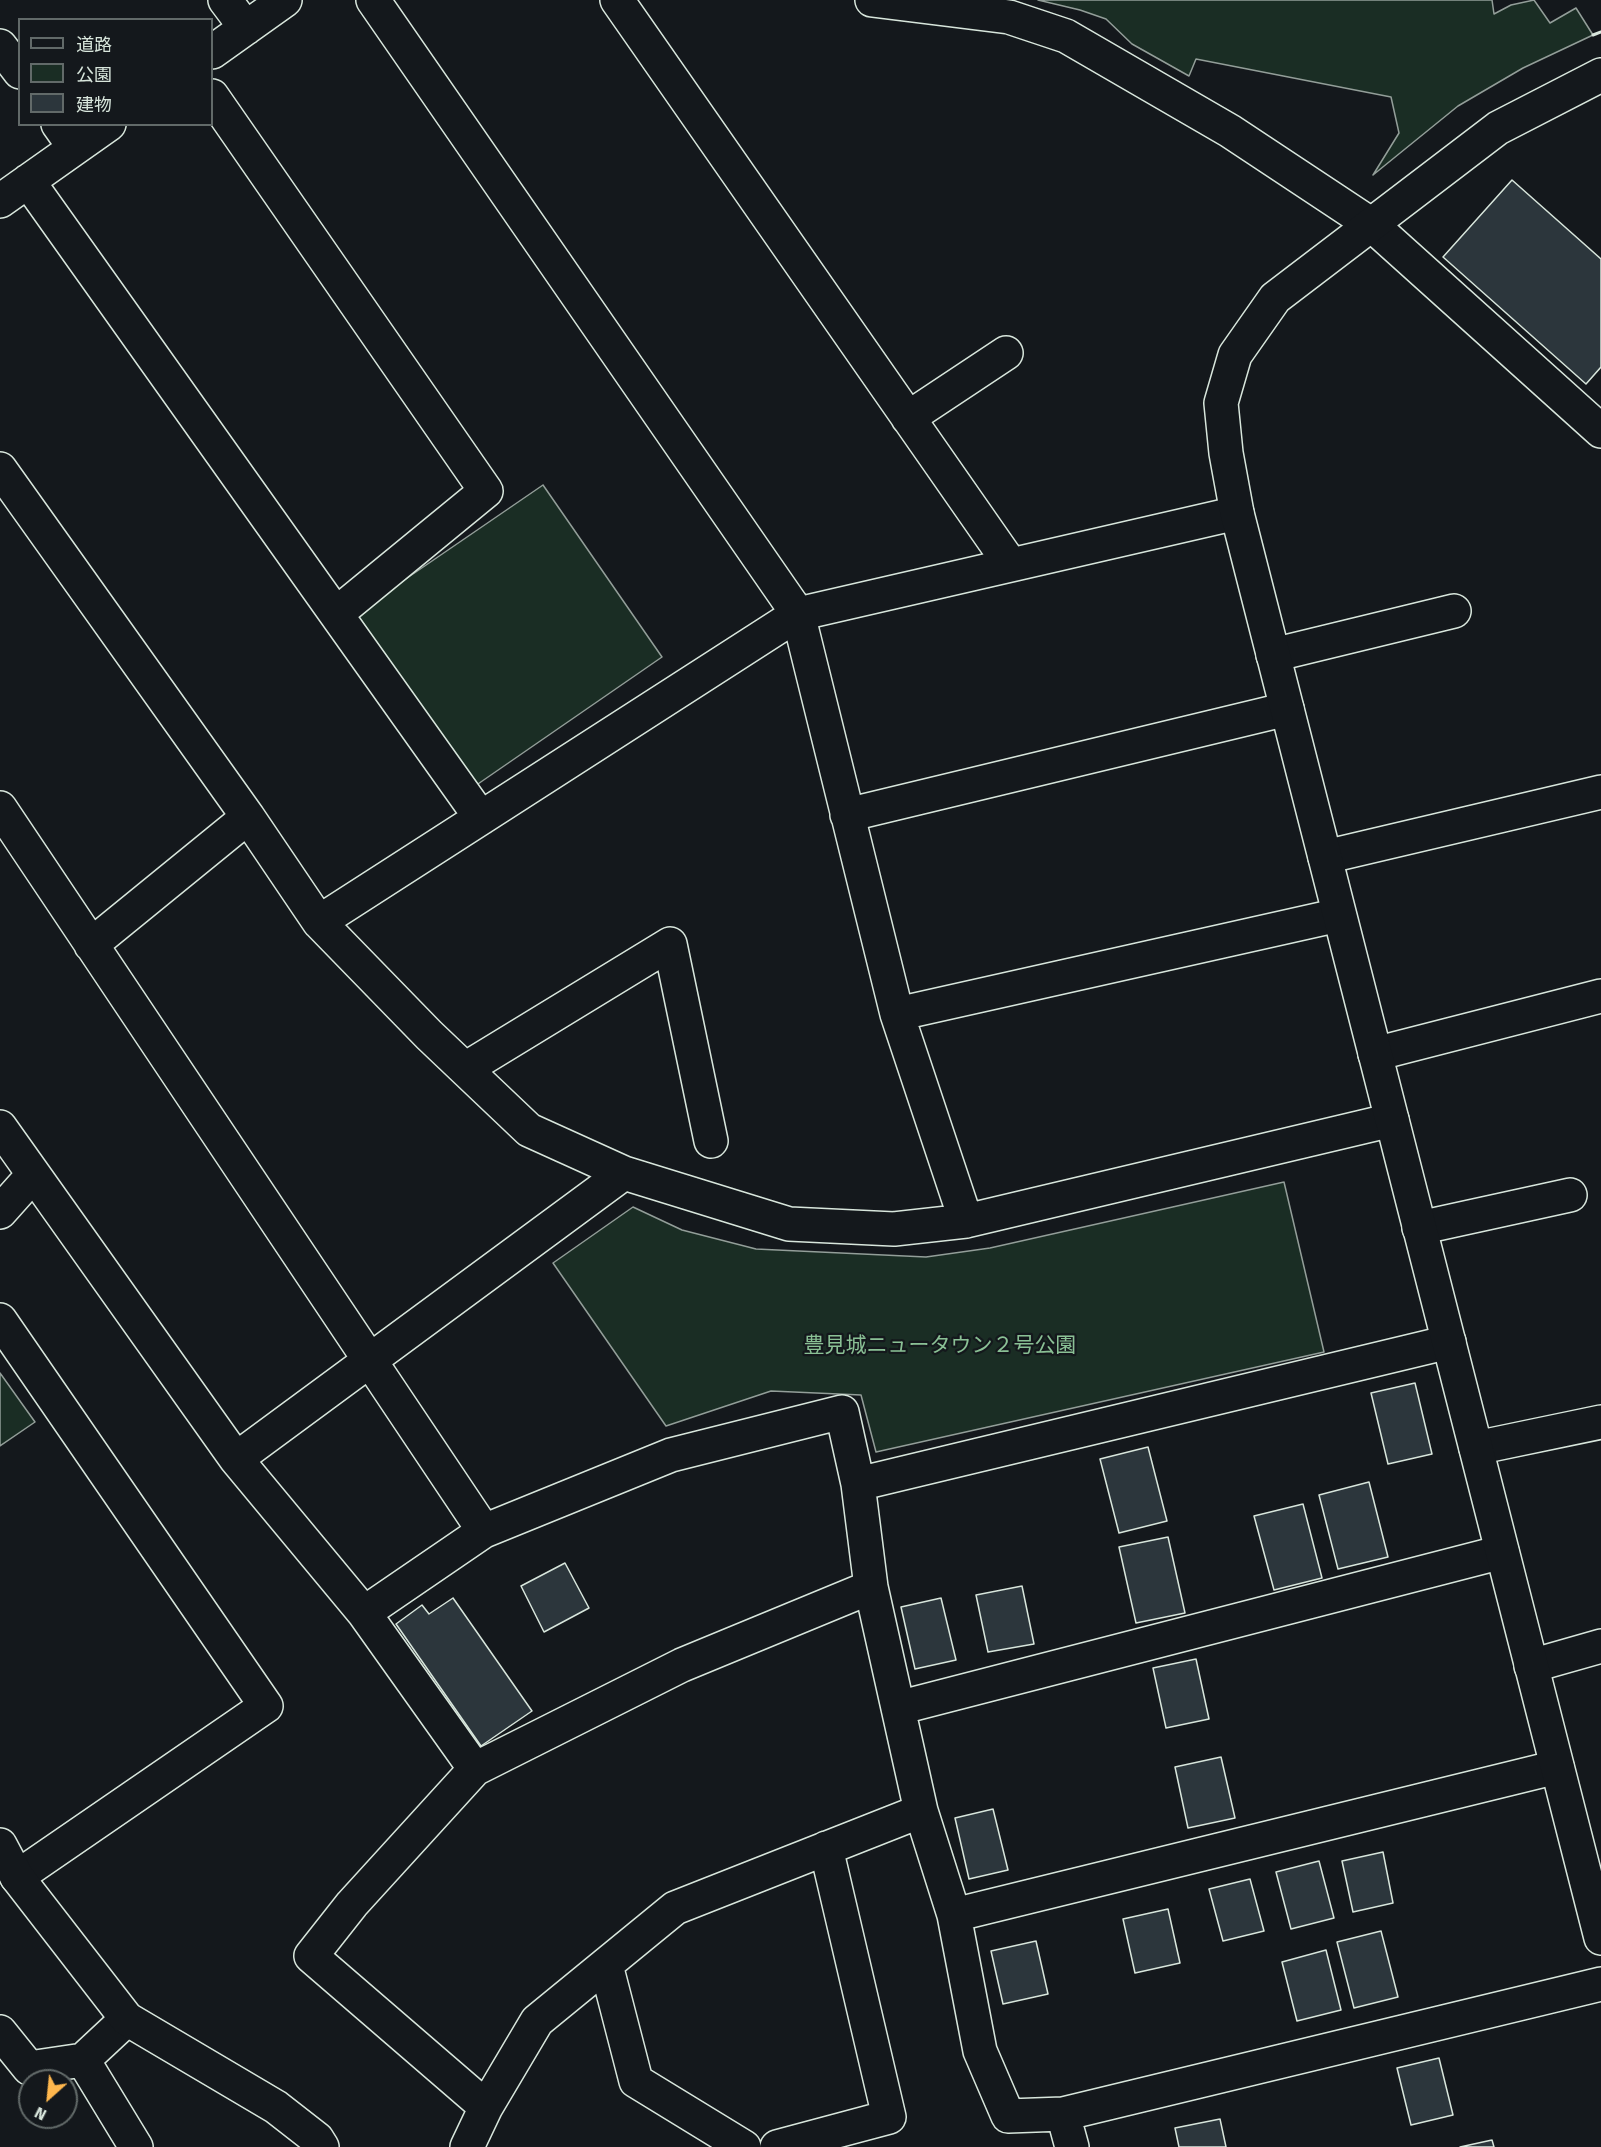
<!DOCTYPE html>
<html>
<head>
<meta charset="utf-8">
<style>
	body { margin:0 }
	#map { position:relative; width:1601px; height:2147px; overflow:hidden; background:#14181c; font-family:"Fira Sans","Noto Sans JP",sans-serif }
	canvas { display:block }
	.legend { position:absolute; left:18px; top:18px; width:195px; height:108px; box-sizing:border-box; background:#14181c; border:2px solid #626a69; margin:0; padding:8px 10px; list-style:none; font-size:18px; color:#d8e6dc }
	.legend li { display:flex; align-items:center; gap:12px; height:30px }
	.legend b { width:30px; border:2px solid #626a69 }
	.north { position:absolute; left:18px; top:2069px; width:60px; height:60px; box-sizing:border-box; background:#14181c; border:2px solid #626a69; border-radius:50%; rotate:207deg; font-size:16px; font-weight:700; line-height:24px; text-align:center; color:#d8e6dc }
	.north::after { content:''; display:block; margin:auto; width:21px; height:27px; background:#ffb74d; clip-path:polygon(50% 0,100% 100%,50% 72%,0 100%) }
</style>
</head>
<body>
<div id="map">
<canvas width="1601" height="2147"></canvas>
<ul class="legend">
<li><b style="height:8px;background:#14181c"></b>道路</li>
<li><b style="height:16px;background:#1a2d24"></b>公園</li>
<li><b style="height:16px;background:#2c363c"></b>建物</li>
</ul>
<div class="north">N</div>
</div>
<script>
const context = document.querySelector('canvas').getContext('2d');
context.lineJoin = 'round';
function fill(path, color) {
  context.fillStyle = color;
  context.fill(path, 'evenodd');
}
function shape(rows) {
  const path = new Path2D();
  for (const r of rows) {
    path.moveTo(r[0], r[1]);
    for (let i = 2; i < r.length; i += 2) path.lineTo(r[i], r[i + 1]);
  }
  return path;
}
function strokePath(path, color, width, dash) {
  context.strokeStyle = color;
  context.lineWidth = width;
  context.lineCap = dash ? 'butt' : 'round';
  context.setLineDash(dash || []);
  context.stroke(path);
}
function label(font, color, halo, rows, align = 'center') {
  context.font = font + ' "Fira Sans","Noto Sans JP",sans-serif';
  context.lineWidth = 4.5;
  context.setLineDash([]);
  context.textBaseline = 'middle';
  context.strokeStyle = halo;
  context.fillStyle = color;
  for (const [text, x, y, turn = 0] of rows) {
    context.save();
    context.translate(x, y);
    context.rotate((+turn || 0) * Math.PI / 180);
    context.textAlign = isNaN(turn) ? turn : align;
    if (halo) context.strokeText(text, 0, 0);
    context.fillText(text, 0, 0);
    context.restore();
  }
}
const green = shape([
	[1038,0,1492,0,1494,14,1511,5,1534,0,1550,23,1576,8,1593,35,1523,68,1458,106,1373,175,1399,133,1391,97,1196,59,1189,76,1132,44,1106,19,1080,10,1038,0],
	[543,485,662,657,475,786,356,613,543,485],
	[1284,1182,1324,1352,876,1452,861,1395,771,1391,666,1426,553,1263,633,1207,682,1230,756,1249,926,1257,990,1248,1284,1182],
	[0,1373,35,1422,0,1446,0,1373]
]);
fill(green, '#1a2d24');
strokePath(green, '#939e99', 1.5);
const building = shape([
	[1512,180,1601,259,1601,367,1586,384,1443,257,1512,180],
	[1415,1383,1432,1454,1388,1464,1371,1393,1415,1383],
	[1148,1447,1167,1521,1119,1533,1100,1459,1148,1447],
	[1369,1482,1388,1557,1338,1569,1319,1495,1369,1482],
	[1303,1504,1322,1578,1274,1590,1254,1516,1303,1504],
	[1168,1537,1185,1613,1136,1623,1119,1547,1168,1537],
	[565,1563,589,1608,544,1632,521,1586,565,1563],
	[1022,1586,1034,1644,988,1652,976,1595,1022,1586],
	[453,1598,532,1711,481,1746,396,1624,422,1605,429,1614,453,1598],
	[941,1598,956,1660,915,1669,901,1607,941,1598],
	[1196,1659,1209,1719,1166,1728,1153,1668,1196,1659],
	[1221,1757,1235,1818,1188,1828,1175,1767,1221,1757],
	[993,1809,1008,1870,969,1879,955,1818,993,1809],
	[1383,1852,1393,1903,1353,1912,1342,1861,1383,1852],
	[1319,1861,1334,1918,1291,1929,1276,1872,1319,1861],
	[1250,1879,1264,1931,1223,1941,1209,1889,1250,1879],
	[1168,1909,1180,1963,1135,1973,1123,1919,1168,1909],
	[1381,1931,1398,1997,1354,2008,1337,1942,1381,1931],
	[1036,1941,1048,1994,1003,2004,991,1951,1036,1941],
	[1326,1950,1341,2010,1297,2021,1282,1962,1326,1950],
	[1439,2058,1453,2115,1411,2125,1397,2068,1439,2058],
	[1220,2119,1226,2147,1179,2147,1175,2128,1220,2119],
	[1492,2140,1494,2147,1460,2147,1492,2140]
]);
fill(building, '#2c363c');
strokePath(building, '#d8e6dc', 1.5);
const street = shape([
	[225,0,246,28],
	[373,0,798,614,897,1014,966,1221],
	[617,0,1011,565],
	[872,0,1009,17,1066,36,1230,131,1372,225,1601,431],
	[0,46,20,72],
	[212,52,285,0],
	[212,96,486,491,336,614],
	[58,124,75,148],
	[28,181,481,818],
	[0,201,109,124],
	[908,418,1006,353],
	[0,469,248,817,319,922,429,1035,529,1130,624,1173,789,1224,894,1229,966,1221,1392,1120],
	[1273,655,1454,611],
	[0,808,484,1531],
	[847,815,1287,709],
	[1325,857,1601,792],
	[319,922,798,614,1237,513],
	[91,945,248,817],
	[897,1014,1339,915],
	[1375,1054,1601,996],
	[465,1069,670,944,711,1141],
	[0,1127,236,1459,364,1613,475,1769],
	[0,1212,33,1175],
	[1419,1228,1570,1195],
	[0,1320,266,1706,17,1877],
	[1476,1448,1601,1422],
	[236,1459,624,1173],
	[364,1613,484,1531,671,1455,842,1412,858,1484],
	[1531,1666,1601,1646],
	[898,1708,1502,1552],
	[954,1915,1557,1767],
	[606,1965,636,2081,744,2147],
	[0,2032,29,2068,83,2060,127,2019],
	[83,2060,136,2147],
	[486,2107,311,1956,352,1904,475,1769,682,1665,871,1587],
	[1063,2114,1601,1984],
	[467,2147,486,2107,537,2021,675,1908,921,1811],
	[777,2147,889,2117,826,1848],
	[1072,2147,1063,2114,1008,2116,980,2051,954,1915,921,1811,871,1587,858,1484,1449,1342]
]);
const secondary = shape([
	[1601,75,1498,128,1275,298,1235,355,1221,403,1226,453,1237,513,1601,1938],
	[0,1845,17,1877,127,2019,276,2107,317,2139,322,2147]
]);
strokePath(street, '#d8e6dc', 36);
strokePath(secondary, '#d8e6dc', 36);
strokePath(street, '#14181c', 33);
strokePath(secondary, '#14181c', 33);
strokePath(shape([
	[1593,35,1601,32]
]), '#d8e6dc', 3);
label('21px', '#8ac095', '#14181c', [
	["豊見城ニュータウン２号公園",940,1346]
]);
</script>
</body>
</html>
